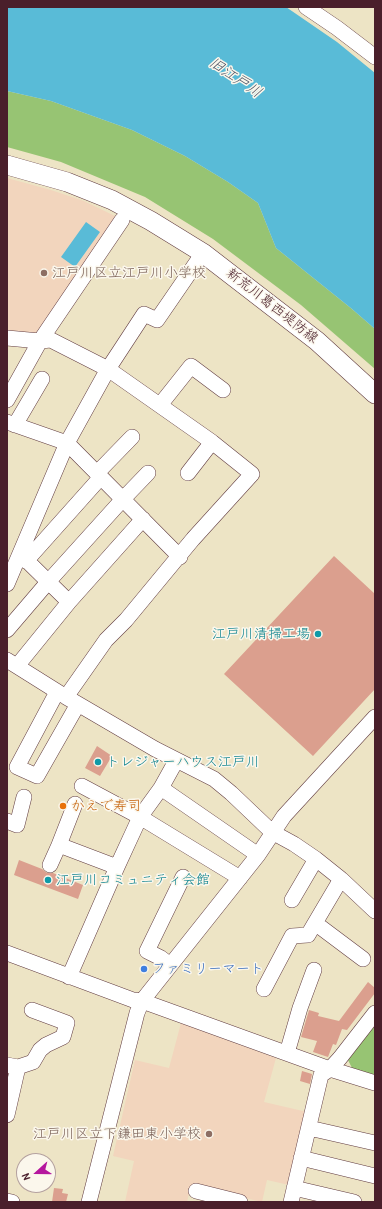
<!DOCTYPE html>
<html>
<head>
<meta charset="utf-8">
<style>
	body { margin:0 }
	#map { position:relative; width:382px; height:1209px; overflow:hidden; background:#ede4c5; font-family:"Patrick Hand",sans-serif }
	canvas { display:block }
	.frame { position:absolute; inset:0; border:8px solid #4a1f2b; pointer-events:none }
	.north { position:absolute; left:16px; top:1153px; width:40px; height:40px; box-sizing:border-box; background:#fbf7ec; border:1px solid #b4a19f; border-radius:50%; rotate:249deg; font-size:11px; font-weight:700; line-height:16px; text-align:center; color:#4a1f2b }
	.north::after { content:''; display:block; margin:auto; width:14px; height:18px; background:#b5179e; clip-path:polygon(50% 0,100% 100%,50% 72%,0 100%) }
</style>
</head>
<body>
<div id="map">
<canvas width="382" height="1209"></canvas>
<div class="frame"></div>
<div class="north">N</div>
</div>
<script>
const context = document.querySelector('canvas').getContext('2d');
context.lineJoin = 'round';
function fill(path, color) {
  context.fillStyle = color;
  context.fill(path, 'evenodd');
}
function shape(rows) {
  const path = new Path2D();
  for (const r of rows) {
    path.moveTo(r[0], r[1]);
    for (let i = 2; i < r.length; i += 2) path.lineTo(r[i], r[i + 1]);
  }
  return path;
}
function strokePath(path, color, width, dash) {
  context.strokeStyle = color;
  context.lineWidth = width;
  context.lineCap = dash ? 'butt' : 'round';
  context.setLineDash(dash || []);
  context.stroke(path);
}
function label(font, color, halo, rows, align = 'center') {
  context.font = font + ' "Patrick Hand","Klee One",sans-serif';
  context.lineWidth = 3;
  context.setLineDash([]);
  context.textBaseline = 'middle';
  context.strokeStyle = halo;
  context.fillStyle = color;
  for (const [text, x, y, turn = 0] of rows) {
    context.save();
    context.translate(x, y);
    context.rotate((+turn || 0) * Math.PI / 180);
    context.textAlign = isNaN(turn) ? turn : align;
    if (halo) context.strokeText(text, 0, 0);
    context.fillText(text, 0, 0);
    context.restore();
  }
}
fill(shape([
	[7,178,51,190,84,201,119,218,42,329,34,335,7,333],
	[181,1023,276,1058,264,1102,307,1112,289,1185,267,1180,262,1202,191,1185,187,1202,125,1202,134,1161,113,1156,135,1060,169,1068]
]), '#f2d5bd');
fill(shape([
	[7,91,51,101,132,130,185,156,228,182,258,203,276,248,352,309,375,329,375,369,301,305,213,239,145,197,61,162,7,147],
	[375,1024,375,1077,353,1070,347,1058]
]), '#97c473');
fill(shape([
	[7,7,286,7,337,42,375,73,375,329,352,309,276,248,258,203,228,182,185,156,132,130,51,101,7,91],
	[86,222,100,232,75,267,61,257]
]), '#59bbd7');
fill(shape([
	[334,556,375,594,375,689,313,756,224,674],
	[97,746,112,756,100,776,85,768],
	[19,860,42,869,47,873,53,873,83,885,78,899,14,875],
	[368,982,375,988,375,993,347,1030,342,1029,336,1045,333,1044,328,1057,313,1052,317,1041,301,1037,309,1010,319,1013,318,1016,339,1021],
	[302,1071,312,1074,310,1084,300,1081],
	[54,1188,63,1189,62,1193,68,1194,66,1202,52,1202]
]), '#db9f8e');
const minor = shape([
	[306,7,337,28,375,57],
	[7,338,40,341,51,340,108,369,212,442,252,474,193,539,126,620,106,640,66,697],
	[7,400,40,341,122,220],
	[160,405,191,366,223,390],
	[7,422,67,443,180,557],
	[15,425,42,379],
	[97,473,132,437],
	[188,473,212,442],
	[20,554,69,602],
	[26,561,101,477],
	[7,584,67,443,108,369,144,314,157,320,203,253],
	[7,630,48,582,123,499,148,473],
	[7,660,66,697,155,749,214,779,231,793,272,832,294,844,316,859,341,879,375,911],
	[17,666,69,602,143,519],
	[57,692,17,767,37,776,78,704],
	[82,786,140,817,240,878],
	[161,788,258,855],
	[7,821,17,825,24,797],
	[59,845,75,804],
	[50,865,59,845,117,867],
	[341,879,315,923,363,959],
	[292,900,316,859],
	[7,953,133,1000,142,1001,330,1069,375,1083],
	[170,965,161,958,147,951,183,877],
	[69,977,117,867,140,817,161,788,176,761],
	[264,989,292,936,308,935,315,923],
	[287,1053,300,1008,314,970],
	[7,1065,18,1067,33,1062,40,1050,46,1045,63,1037,67,1023,32,1010],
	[7,1115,18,1067],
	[309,1128,375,1143],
	[301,1158,375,1176],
	[294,1188,354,1202],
	[196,1191,240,1202],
	[7,1201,12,1202],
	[89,1202,137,1013,142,1001,258,855,284,816,375,717],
	[291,1202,321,1075,330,1069,340,1058,375,1013]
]);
const major = shape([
	[7,165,67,182,112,200,151,221,203,253,317,341,375,394]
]);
strokePath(minor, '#623d42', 16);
strokePath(major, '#623d42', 20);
strokePath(minor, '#fff', 15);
strokePath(major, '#fff', 19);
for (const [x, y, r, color] of [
	[44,273,4,"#8d6e63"],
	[318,634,4,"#0f9aa8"],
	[98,762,4,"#0f9aa8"],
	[63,806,4,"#e8710a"],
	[48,880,4,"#0f9aa8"],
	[144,969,4,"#3f7fe0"],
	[209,1134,4,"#8d6e63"]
]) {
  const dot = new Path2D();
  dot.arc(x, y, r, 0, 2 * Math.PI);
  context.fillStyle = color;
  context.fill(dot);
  strokePath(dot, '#fbf7ec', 1.5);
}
label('14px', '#785e54', '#fbf7ec', [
	["江戸川区立江戸川小学校",52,273],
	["江戸川区立下鎌田東小学校",201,1134,"right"]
], 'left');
label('14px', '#4a1f2b', '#fbf7ec', [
	["新荒川葛西堤防線",272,306,38]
]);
label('14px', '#0d838f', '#fbf7ec', [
	["江戸川清掃工場",310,634,"right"],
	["トレジャーハウス江戸川",106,762],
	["江戸川コミュニティ会館",56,880]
], 'left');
label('14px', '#c56008', '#fbf7ec', [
	["かえで寿司",71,806]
], 'left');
label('14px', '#366cbe', '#fbf7ec', [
	["ファミリーマート",152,969]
], 'left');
label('italic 15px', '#4f5667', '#fbf7ec', [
	["旧江戸川",235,78,34]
]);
</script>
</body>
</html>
